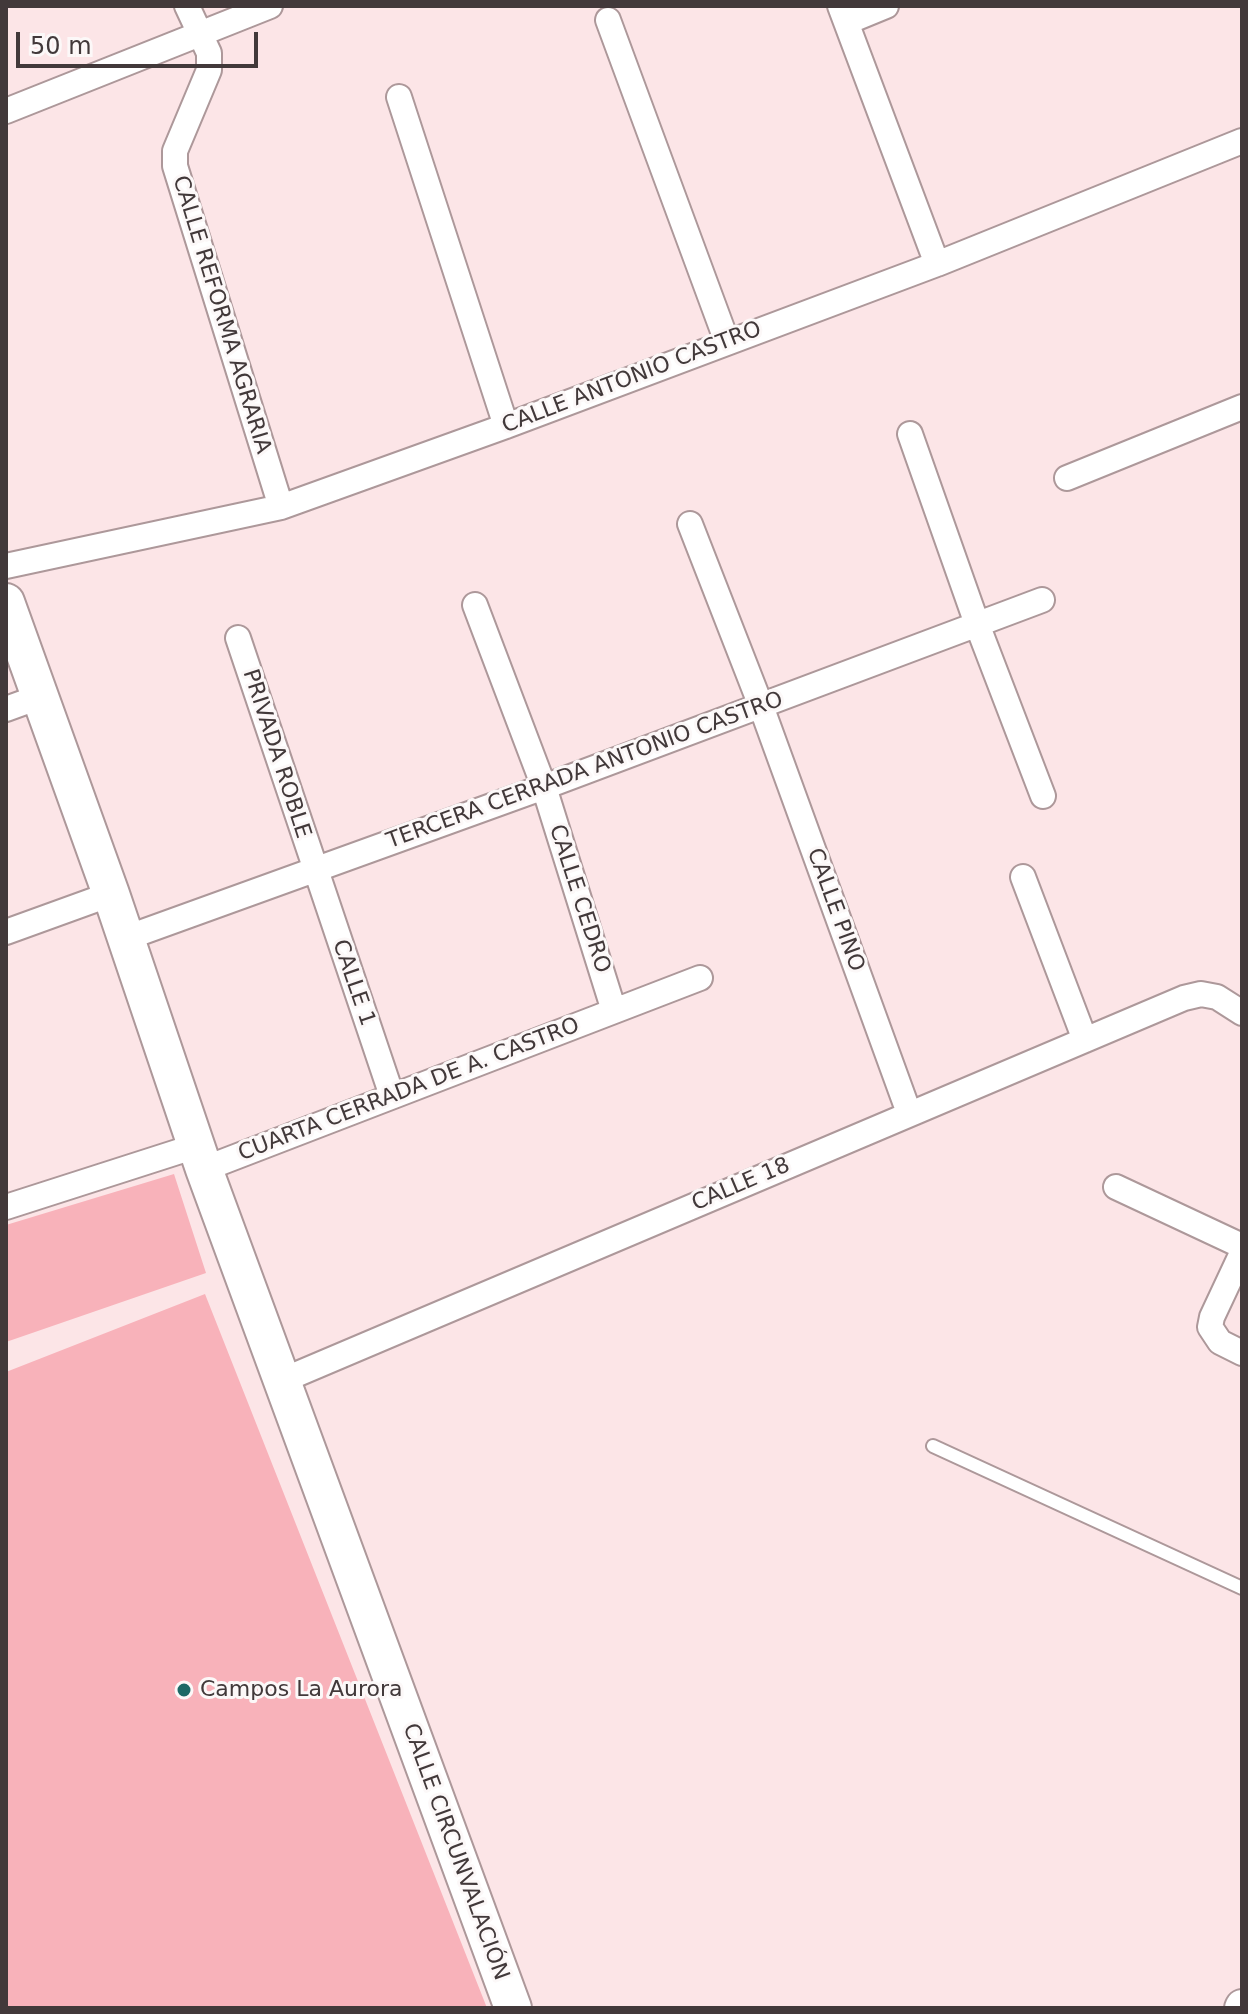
<!DOCTYPE html>
<html>
<head>
<meta charset="utf-8">
<style>
	body { margin:0 }
	#map { position:relative; width:1248px; height:2014px; overflow:hidden; background:#fce5e7; font-family:"DejaVu Sans",sans-serif }
	canvas { display:block }
	.frame { position:absolute; inset:0; border:8px solid #42393a; pointer-events:none }
	.scale { position:absolute; left:16px; top:32px; width:242px; height:36px; box-sizing:border-box; border:4px solid #42393a; border-top:0; padding-left:10px; font-size:24px; line-height:28px; white-space:nowrap; color:#42393a; -webkit-text-stroke:6px #fcf8f8; paint-order:stroke }
</style>
</head>
<body>
<div id="map">
<canvas width="1248" height="2014"></canvas>
<div class="frame"></div>
<div class="scale">50 m</div>
</div>
<script>
const context = document.querySelector('canvas').getContext('2d');
context.lineJoin = 'round';
function fill(path, color) {
  context.fillStyle = color;
  context.fill(path, 'evenodd');
}
function shape(rows) {
  const path = new Path2D();
  for (const r of rows) {
    path.moveTo(r[0], r[1]);
    for (let i = 2; i < r.length; i += 2) path.lineTo(r[i], r[i + 1]);
  }
  return path;
}
function strokePath(path, color, width, dash) {
  context.strokeStyle = color;
  context.lineWidth = width;
  context.lineCap = dash ? 'butt' : 'round';
  context.setLineDash(dash || []);
  context.stroke(path);
}
function label(font, color, halo, rows, align = 'center') {
  context.font = font + ' "DejaVu Sans",sans-serif';
  context.lineWidth = 6;
  context.setLineDash([]);
  context.textBaseline = 'middle';
  context.strokeStyle = halo;
  context.fillStyle = color;
  for (const [text, x, y, turn = 0] of rows) {
    context.save();
    context.translate(x, y);
    context.rotate((+turn || 0) * Math.PI / 180);
    context.textAlign = isNaN(turn) ? turn : align;
    if (halo) context.strokeText(text, 0, 0);
    context.fillText(text, 0, 0);
    context.restore();
  }
}
fill(shape([
	[174,1174,206,1273,6,1342,6,1225],
	[205,1294,487,2008,6,2008,6,1372]
]), '#f8b2ba');
const service = shape([
	[933,1446,1242,1588]
]);
const minor = shape([
	[187,6,209,53,209,70,175,151,175,166,281,507],
	[840,6,937,264],
	[608,20,727,342],
	[847,22,886,6],
	[399,97,506,426],
	[6,111,270,6],
	[910,434,977,624,1043,796],
	[1067,478,1242,407],
	[690,524,761,706,909,1113],
	[6,566,281,507,506,426,937,264,1242,141],
	[475,605,544,787,614,1011],
	[238,638,392,1096],
	[6,709,39,697],
	[1023,877,1085,1040],
	[6,932,111,894],
	[126,938,544,787,1042,600],
	[204,1169,700,978],
	[1116,1187,1242,1246],
	[6,1207,196,1146],
	[1242,1253,1212,1317,1210,1327,1220,1342,1242,1353],
	[281,1381,1184,998,1201,994,1217,997,1242,1013]
]);
const tertiary = shape([
	[1241,2008,1242,2006]
]);
const secondary = shape([
	[6,602,111,894,204,1169,513,2008]
]);
strokePath(service, '#ad989a', 16);
strokePath(minor, '#ad989a', 28);
strokePath(tertiary, '#ad989a', 36);
strokePath(secondary, '#ad989a', 40);
strokePath(service, '#fff', 12);
strokePath(minor, '#fff', 24);
strokePath(tertiary, '#fff', 32);
strokePath(secondary, '#fff', 36);
for (const [x, y, r, color] of [
	[184,1690,8,"#1c6966"]
]) {
  const dot = new Path2D();
  dot.arc(x, y, r, 0, 2 * Math.PI);
  context.fillStyle = color;
  context.fill(dot);
  strokePath(dot, '#fcf8f8', 3);
}
label('22px', '#42393a', '#fcf8f8', [
	["CALLE REFORMA AGRARIA",221,315,73],
	["CALLE ANTONIO CASTRO",632,378,-21],
	["PRIVADA ROBLE",276,754,72],
	["TERCERA CERRADA ANTONIO CASTRO",585,771,-20],
	["CALLE CEDRO",579,899,72],
	["CALLE PINO",835,910,70],
	["CALLE 1",353,983,71],
	["CUARTA CERRADA DE A. CASTRO",409,1090,-21],
	["CALLE 18",741,1185,-23],
	["CALLE CIRCUNVALACIÓN",455,1852,70]
]);
label('22px', '#42393a', '#fcf8f8', [
	["Campos La Aurora",200,1690]
], 'left');
</script>
</body>
</html>
